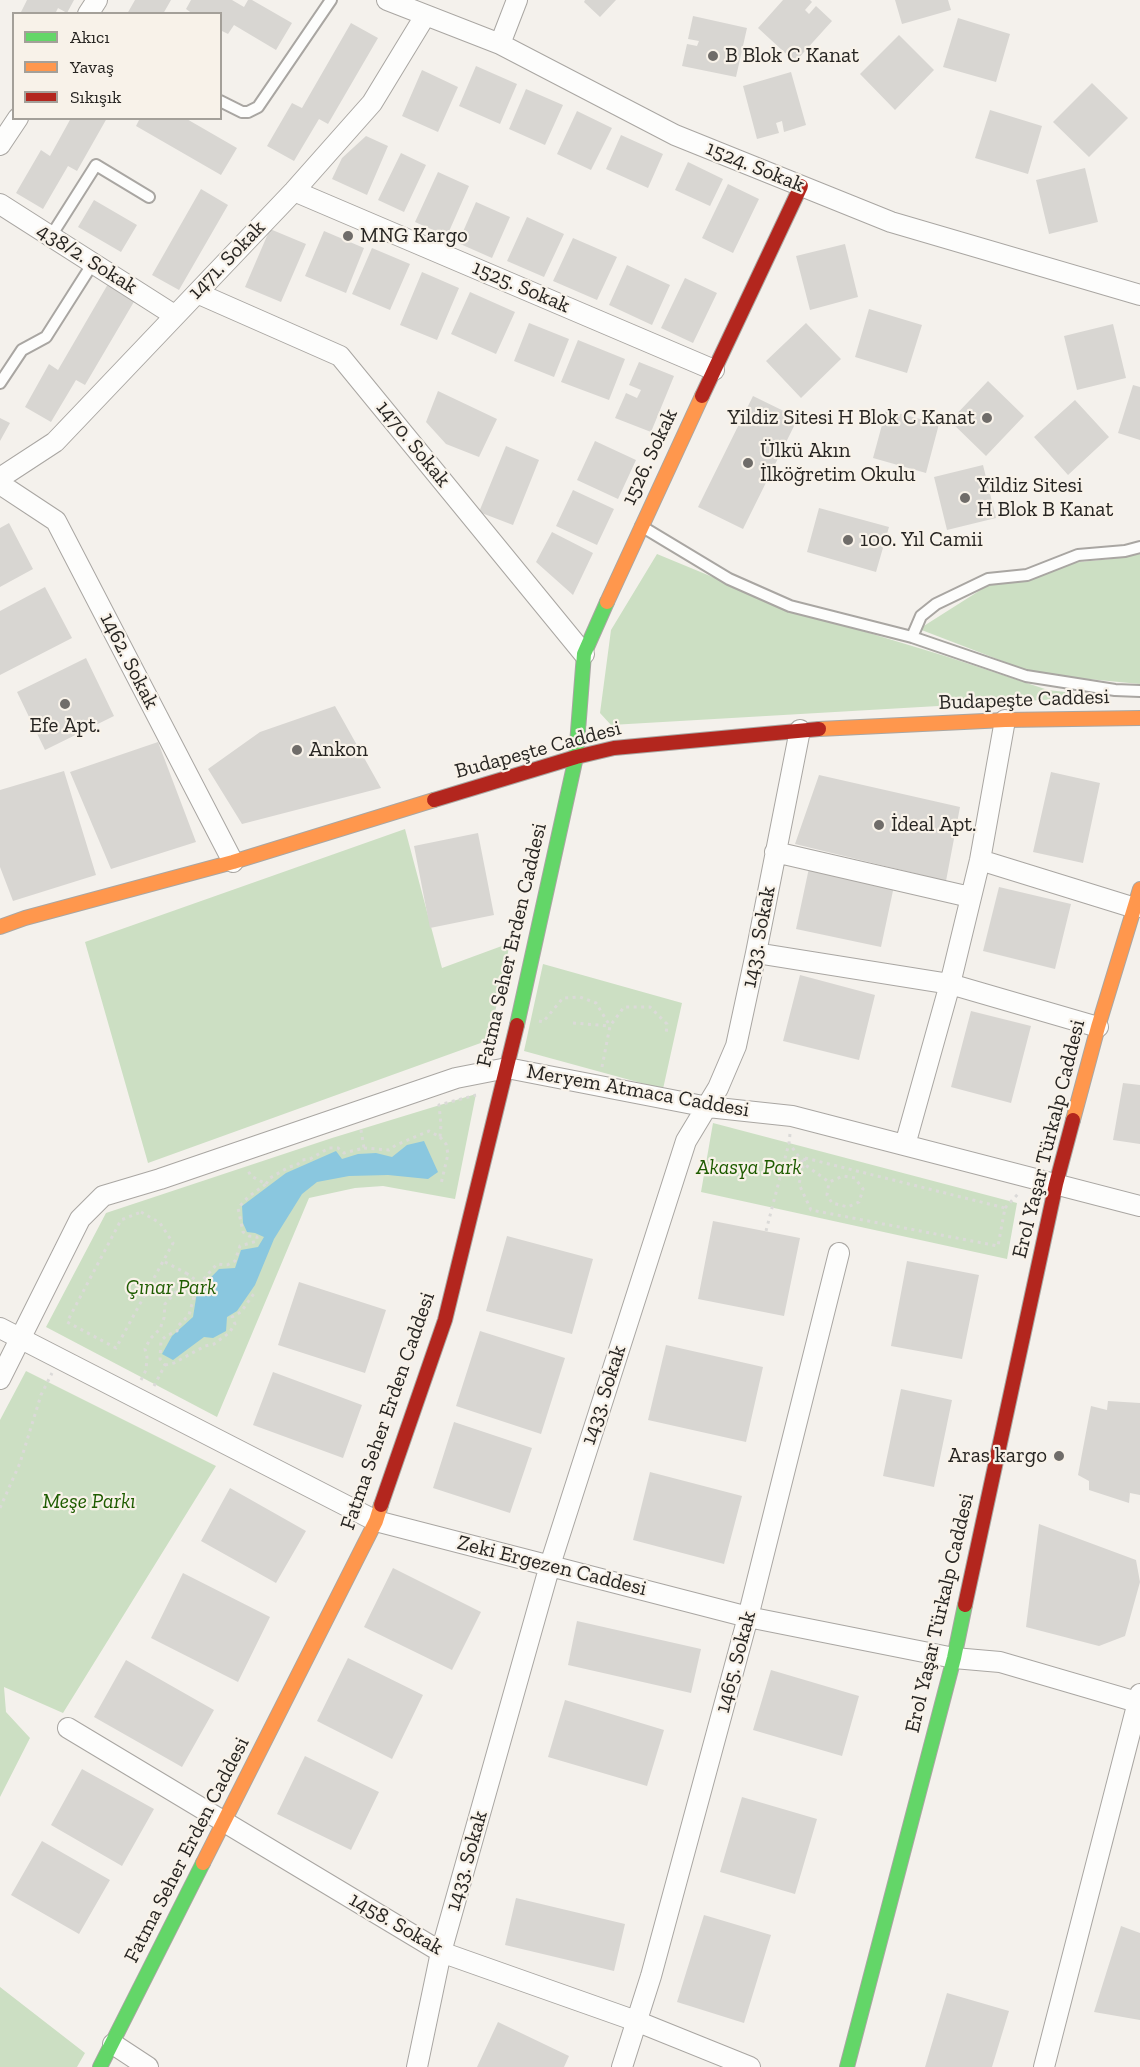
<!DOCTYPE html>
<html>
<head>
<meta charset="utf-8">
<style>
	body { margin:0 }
	#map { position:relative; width:1140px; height:2067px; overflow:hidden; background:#f4f1ec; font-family:"Zilla Slab",serif }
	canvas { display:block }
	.legend { position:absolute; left:12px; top:12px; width:210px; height:108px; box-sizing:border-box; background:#f8f2e9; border:2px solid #a4a099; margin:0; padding:8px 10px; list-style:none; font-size:18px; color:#272522 }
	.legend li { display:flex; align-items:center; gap:12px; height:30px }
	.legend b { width:30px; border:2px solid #a4a099 }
</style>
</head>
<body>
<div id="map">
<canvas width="1140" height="2067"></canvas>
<ul class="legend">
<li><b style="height:8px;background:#63d668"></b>Akıcı</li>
<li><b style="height:8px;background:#ff974d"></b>Yavaş</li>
<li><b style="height:8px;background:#b3261e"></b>Sıkışık</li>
</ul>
</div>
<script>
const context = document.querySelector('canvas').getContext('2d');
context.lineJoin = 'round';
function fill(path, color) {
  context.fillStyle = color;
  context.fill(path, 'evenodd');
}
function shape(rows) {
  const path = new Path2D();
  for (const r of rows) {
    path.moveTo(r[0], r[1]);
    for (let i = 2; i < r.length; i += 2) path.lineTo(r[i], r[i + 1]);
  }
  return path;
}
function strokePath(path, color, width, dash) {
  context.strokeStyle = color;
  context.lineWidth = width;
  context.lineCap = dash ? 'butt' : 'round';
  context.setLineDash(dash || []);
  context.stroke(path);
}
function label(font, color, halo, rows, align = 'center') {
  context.font = font + ' "Zilla Slab",serif';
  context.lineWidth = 4.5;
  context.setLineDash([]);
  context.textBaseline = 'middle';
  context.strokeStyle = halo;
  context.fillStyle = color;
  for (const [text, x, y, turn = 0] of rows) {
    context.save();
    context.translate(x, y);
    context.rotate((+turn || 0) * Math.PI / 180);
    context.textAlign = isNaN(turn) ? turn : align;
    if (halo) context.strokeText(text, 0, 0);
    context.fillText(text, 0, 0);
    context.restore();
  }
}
fill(shape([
	[1140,553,1140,684,1036,674,919,629,990,584,1032,580,1070,563,1111,559],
	[657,554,790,609,945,656,1048,690,1074,693,1076,698,611,725,600,713,611,630],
	[405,829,442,968,510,943,489,1040,148,1163,85,942],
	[543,964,682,1003,663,1089,524,1051],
	[476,1094,455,1199,383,1186,355,1188,309,1198,217,1417,46,1327,106,1213,332,1138],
	[713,1123,1017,1203,1007,1259,701,1192],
	[26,1371,216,1466,63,1713,4,1687,6,1712,30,1738,0,1797,0,1420],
	[0,1987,85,2053,77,2067,0,2067]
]), '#ccdfc3');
fill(shape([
	[424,1141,438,1172,428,1179,388,1175,349,1176,317,1182,302,1194,274,1239,255,1285,237,1311,227,1317,226,1331,213,1338,204,1337,173,1360,162,1354,172,1336,193,1317,197,1292,219,1269,235,1268,241,1250,258,1247,264,1237,255,1233,247,1232,243,1223,242,1206,286,1173,336,1151,342,1159,358,1154,376,1153,392,1157,407,1145]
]), '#8ac7df');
fill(shape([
	[27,0,74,0,67,13,58,8,55,14,20,14],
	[135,0,171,0,163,14,127,14],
	[191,0,232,0,244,7,248,0,252,0,292,23,276,50,234,25,228,34,220,30,220,14,193,14,186,9],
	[585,0,616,0,600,17,584,2],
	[783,0,810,0,812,2,805,10,809,14,816,6,832,21,795,62,758,28],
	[895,0,948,0,951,10,902,24],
	[693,16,747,28,736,77,682,66,687,44,697,46,699,41,688,39],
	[958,18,1010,34,996,82,943,67],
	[351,23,378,38,328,124,319,119,294,161,267,146,292,103,302,108],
	[899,35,934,70,895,110,860,74],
	[476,66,517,84,500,124,459,106],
	[422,70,458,87,438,132,402,116],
	[791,72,806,125,784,132,782,121,776,123,779,133,757,139,743,86],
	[1092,83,1128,118,1089,157,1053,122],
	[526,89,563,105,545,145,509,129],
	[990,110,1042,126,1028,174,975,158],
	[577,111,612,128,591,170,557,154],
	[71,118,107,118,77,171,68,166,43,209,16,193,41,150,50,156],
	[140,118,185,118,237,148,221,175,136,126],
	[621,135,663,154,648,188,606,169],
	[366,136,388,146,367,195,332,179,342,158],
	[401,153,426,165,404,212,378,200],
	[688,162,723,179,710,206,675,190],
	[1085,168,1098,222,1049,234,1036,180],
	[438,172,469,186,447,236,415,222],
	[728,184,759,199,733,253,702,238],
	[201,189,228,205,179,290,152,275],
	[94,200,137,225,121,252,78,227],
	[476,202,510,217,492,258,458,243],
	[527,217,564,234,544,277,507,261],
	[270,229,306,244,281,302,245,287],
	[324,231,364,248,346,293,305,276],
	[573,238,617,257,597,300,553,281],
	[845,244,858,297,810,310,796,256],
	[372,248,410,264,390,310,352,294],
	[627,265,670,285,652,325,609,305],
	[422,272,459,288,437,340,400,325],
	[685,278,717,293,693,343,661,328],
	[108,284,135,300,85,385,76,380,51,422,25,407,49,364,58,370],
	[470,292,515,312,496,354,451,334],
	[869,309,922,325,907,373,855,357],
	[529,323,569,339,554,377,514,361],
	[806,323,841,359,801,398,766,361],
	[1113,324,1126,378,1077,390,1064,336],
	[578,340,625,359,609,400,561,382],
	[639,362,674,376,651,432,615,418,626,393,637,398,641,390,629,385],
	[988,381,1024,416,986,456,950,421],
	[1133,385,1140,387,1140,440,1118,433],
	[438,391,497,419,479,457,446,444,426,422],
	[753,396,798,418,743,529,698,507],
	[1075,400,1109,437,1068,475,1034,437],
	[886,410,939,424,926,473,873,458],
	[0,418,10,423,0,441],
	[595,441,636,460,618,499,577,480],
	[506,446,539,460,513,525,479,512],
	[983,465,996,518,947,530,934,477],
	[573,490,614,509,597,545,556,526],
	[819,508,889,527,876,572,807,552],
	[9,523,33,569,0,587,0,528],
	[552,532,593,553,573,595,536,562],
	[45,587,72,638,0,675,0,611],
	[86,658,114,716,45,750,17,692],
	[335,706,381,788,242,824,208,769,260,732],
	[158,742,196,842,111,869,70,772],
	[64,771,96,875,13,901,0,867,0,790],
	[1051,772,1100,783,1083,863,1033,852],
	[819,775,960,807,946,881,795,844],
	[478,833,494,915,430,928,414,846],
	[809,868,894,886,881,947,796,929],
	[999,887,1071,904,1055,969,983,951],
	[800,975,875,995,859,1060,783,1041],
	[971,1011,1031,1026,1011,1103,951,1087],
	[1123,1083,1140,1085,1140,1144,1113,1140],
	[713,1221,800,1238,784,1316,698,1299],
	[507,1236,593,1259,572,1334,486,1311],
	[907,1261,979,1275,962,1359,891,1346],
	[299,1282,386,1310,365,1373,278,1345],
	[480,1331,565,1358,541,1434,456,1406],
	[666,1345,763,1367,746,1442,648,1420],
	[273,1372,362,1405,343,1458,253,1425],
	[901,1389,952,1400,934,1487,883,1476],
	[1108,1401,1140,1403,1140,1495,1130,1493,1129,1503,1089,1490,1089,1481,1078,1475,1091,1406,1107,1410],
	[454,1422,532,1448,510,1513,433,1488],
	[650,1472,742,1496,724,1564,633,1540],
	[230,1488,306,1531,276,1583,201,1541],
	[1039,1524,1136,1560,1140,1582,1125,1636,1099,1646,1026,1627],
	[393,1568,481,1612,452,1670,364,1627],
	[183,1573,270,1617,238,1682,151,1638],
	[577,1621,701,1649,691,1693,568,1665],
	[348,1658,423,1695,392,1759,317,1721],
	[126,1660,214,1710,182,1767,94,1717],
	[771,1670,859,1696,842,1756,753,1730],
	[565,1700,664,1730,647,1786,548,1757],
	[305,1756,379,1792,351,1850,277,1814],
	[82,1769,154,1809,122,1866,51,1825],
	[742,1797,817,1819,795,1894,720,1872],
	[42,1841,110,1880,79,1934,11,1895],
	[516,1898,625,1924,614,1971,505,1945],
	[704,1915,771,1935,744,2023,677,2002],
	[1121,1926,1140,1933,1140,2020,1094,2012],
	[947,1993,1009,2011,992,2067,925,2067],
	[498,2022,569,2056,564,2067,477,2067]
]), '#d8d6d2');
const lane = shape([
	[220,101,242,112,248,112,258,107,331,0],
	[51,236,96,165,149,197],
	[0,383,22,350,46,337,93,263],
	[641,526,729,579,790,606,912,637,1026,676,1115,690,1140,691],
	[912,637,921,616,936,604,988,579,1027,575,1078,555,1125,551,1140,547]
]);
const street = shape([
	[387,0,500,44,675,135,891,222,1140,295],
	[88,14,97,0],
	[500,44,517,0],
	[0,145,18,118],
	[294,191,714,370],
	[0,204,174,315],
	[197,293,340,356,584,654],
	[0,478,55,442,294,191,372,103,425,16],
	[0,484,56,521,233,862],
	[775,852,970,897],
	[980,860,1135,908],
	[756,953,950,984,1098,1027],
	[905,1145,950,984,980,860,1005,720],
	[0,1328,376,1521,748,1617,954,1658,1000,1662,1140,1703],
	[0,1379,80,1219,103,1196,160,1179,456,1078,507,1068,708,1107,792,1116,1140,1206],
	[68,1728,441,1952,636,2021,750,2067],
	[113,2044,148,2067],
	[417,2067,441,1952,550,1565,686,1141,718,1088,736,1046,756,953,800,730],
	[622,2067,651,1976,748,1617,839,1253],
	[1044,2067,1140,1694]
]);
const fast = shape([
	[517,1025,576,757,584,654,607,602],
	[100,2067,203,1863],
	[847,2067,954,1658,965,1605]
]);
const slow = shape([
	[607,602,702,396],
	[819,729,1005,720,1140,718],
	[0,927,25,918,233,862,434,800],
	[1073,1120,1098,1027,1140,889],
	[203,1863,376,1521,381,1505]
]);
const jam = shape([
	[702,396,801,186],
	[434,800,576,757,614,748,819,729],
	[381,1505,445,1320,517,1025],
	[965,1605,1056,1184,1073,1120]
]);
strokePath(lane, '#a9a6a2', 14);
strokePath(street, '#a9a6a2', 22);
strokePath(fast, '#a9a6a2', 16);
strokePath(slow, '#a9a6a2', 16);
strokePath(jam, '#a9a6a2', 16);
strokePath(shape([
	[539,1021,543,1022,563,998,580,997,596,1003,610,1026],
	[573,1023,610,1026],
	[602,1067,610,1026,624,1007,650,1007,667,1024,666,1036],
	[790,1134,789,1143,804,1164,829,1182,843,1176,855,1178,863,1189,859,1202,848,1207,832,1203,827,1195,829,1182],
	[440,1137,446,1144,448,1154,441,1184],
	[364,1148,389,1150,396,1145,429,1131,440,1137,441,1125,439,1105,476,1095],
	[805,1158,1005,1208,998,1246,811,1210,799,1184,805,1158],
	[266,1184,270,1178,289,1167,297,1165,302,1160,310,1159,329,1148,338,1148,344,1153,364,1148,361,1130],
	[1005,1208,1018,1194],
	[141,1212,160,1223,173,1243,116,1348,67,1322,121,1220,141,1212],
	[766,1231,789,1143],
	[186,1273,200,1283,217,1264,227,1265,235,1261,240,1246,257,1241,257,1237,249,1236,243,1232,238,1208,248,1197,266,1184,251,1176,247,1169],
	[165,1365,174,1363,205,1346,214,1344,229,1333,235,1324,232,1317,241,1312,255,1292],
	[141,1380,146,1370,147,1357,145,1349,150,1339,160,1329,164,1318,165,1304,182,1285,186,1273,163,1261],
	[154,1386,165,1365,160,1359,161,1341,166,1336,177,1331,178,1326,189,1315,195,1293,200,1283],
	[0,1508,20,1463,41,1395,52,1373]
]), '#dbdad8', 3, [3, 4.5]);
strokePath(lane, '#fdfdfc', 10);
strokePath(street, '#fdfdfc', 20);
strokePath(fast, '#63d668', 14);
strokePath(slow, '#ff974d', 14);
strokePath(jam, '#b3261e', 14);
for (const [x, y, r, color] of [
	[713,56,6,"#6f6c69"],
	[348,236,6,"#6f6c69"],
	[987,418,6,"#6f6c69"],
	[748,463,6,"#6f6c69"],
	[965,498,6,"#6f6c69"],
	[848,540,6,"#6f6c69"],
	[65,704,6,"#6f6c69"],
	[297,750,6,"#6f6c69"],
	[879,825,6,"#6f6c69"],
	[1059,1456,6,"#6f6c69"]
]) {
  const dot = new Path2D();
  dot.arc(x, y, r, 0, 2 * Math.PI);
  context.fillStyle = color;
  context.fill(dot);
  strokePath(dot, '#f8f2e9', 2);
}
label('21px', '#272522', '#f8f2e9', [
	["B Blok C Kanat",725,56],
	["MNG Kargo",360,236],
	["Yildiz Sitesi H Blok C Kanat",975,418,"right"],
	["Ülkü Akın",760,451],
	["İlköğretim Okulu",760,475],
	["Yildiz Sitesi",977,486],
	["H Blok B Kanat",977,510],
	["100. Yıl Camii",860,540],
	["Efe Apt.",65,726,"center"],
	["Ankon",309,750],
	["İdeal Apt.",891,825],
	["Aras kargo",1047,1456,"right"]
], 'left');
label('21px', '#272522', '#f8f2e9', [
	["1524. Sokak",755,167,22],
	["438/2. Sokak",87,259,32],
	["1471. Sokak",227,260,-46],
	["1525. Sokak",521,287,23],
	["1470. Sokak",413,444,51],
	["1526. Sokak",650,457,-65],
	["1462. Sokak",129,661,63],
	["Budapeşte Caddesi",1024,700,-2],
	["Budapeşte Caddesi",538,750,-15],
	["1433. Sokak",759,937,-79],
	["Fatma Seher Erden Caddesi",512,945,-77],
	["Meryem Atmaca Caddesi",638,1091,10],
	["Erol Yaşar Türkalp Caddesi",1049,1139,-76],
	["1433. Sokak",604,1395,-72],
	["Fatma Seher Erden Caddesi",388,1411,-71],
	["Zeki Ergezen Caddesi",552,1566,14],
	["Erol Yaşar Türkalp Caddesi",940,1613,-77],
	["1465. Sokak",736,1662,-75],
	["Fatma Seher Erden Caddesi",187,1850,-63],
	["1433. Sokak",467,1861,-74],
	["1458. Sokak",396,1924,30]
]);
label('italic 21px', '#1e5c01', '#f8f2e9', [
	["Akasya Park",749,1168],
	["Çınar Park",171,1288],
	["Meşe Parkı",89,1502]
]);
</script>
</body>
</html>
